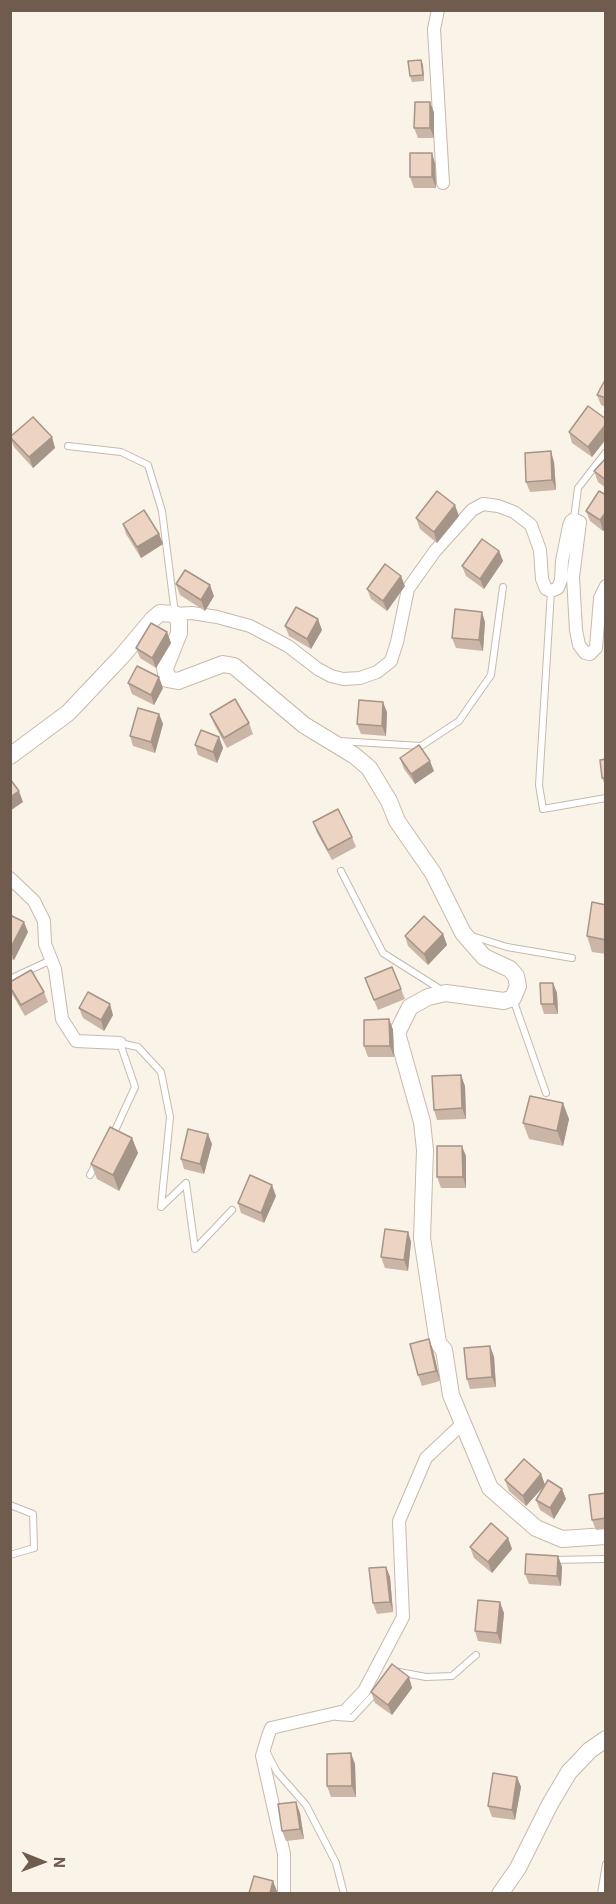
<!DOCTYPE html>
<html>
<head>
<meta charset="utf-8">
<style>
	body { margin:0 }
	#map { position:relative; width:616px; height:1904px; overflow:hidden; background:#faf3e7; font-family:"IBM Plex Sans",sans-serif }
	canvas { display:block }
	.frame { position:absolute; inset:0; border:12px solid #705b4f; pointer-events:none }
	.north { position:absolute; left:12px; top:1832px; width:60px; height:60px; -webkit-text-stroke:4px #fdf7ed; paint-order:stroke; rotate:91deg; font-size:16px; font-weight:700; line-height:24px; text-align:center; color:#705b4f }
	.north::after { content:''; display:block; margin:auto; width:21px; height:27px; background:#705b4f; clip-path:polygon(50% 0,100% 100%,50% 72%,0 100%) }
</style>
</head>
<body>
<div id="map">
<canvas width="616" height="1904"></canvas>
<div class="frame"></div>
<div class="north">N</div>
</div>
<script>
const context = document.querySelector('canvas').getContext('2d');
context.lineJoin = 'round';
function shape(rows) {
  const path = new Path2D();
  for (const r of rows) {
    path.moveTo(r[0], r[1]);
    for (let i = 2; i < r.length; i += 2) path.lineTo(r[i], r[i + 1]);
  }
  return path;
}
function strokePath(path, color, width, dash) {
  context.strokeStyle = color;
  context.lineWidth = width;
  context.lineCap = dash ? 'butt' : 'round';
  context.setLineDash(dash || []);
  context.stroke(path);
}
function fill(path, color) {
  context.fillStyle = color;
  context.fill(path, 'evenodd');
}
const lane = shape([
	[68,446,121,452,148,465,162,511,175,614],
	[574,519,578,488,606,452],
	[551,591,539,785,543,809,606,798],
	[339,741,421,746,459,721,491,675,503,587],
	[341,871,383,953,443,991],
	[472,936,507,947,572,958],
	[10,979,51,960],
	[513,999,546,1093],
	[120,1043,138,1047,161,1072,170,1117,161,1207,186,1183,195,1249,232,1210],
	[112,1137,135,1087,120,1043],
	[90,1175,96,1164],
	[10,1505,33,1514,34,1548,10,1555],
	[552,1560,606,1559],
	[394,1671,426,1677,452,1676,476,1655],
	[337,1717,352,1718,378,1690],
	[266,1751,277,1772,306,1805,336,1863,344,1894],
	[601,1894,606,1864]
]);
const street = shape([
	[438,10,434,29,443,183],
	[175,614,192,613,217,617,250,626,288,646,318,669,331,676,343,679,360,678,377,672,391,661,397,642,408,589,435,551,472,510,483,504,498,506,514,512,531,525,540,550,542,579,546,589,551,591,558,588,561,580,562,561,569,526,571,521,574,519,580,522,573,577,576,630,579,645,585,653,590,654,596,648,600,598,606,586],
	[10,878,34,901,44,921,45,944,55,969,62,1019,76,1041,120,1043],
	[284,1894,284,1854,262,1756,268,1736,271,1728,345,1711,364,1691,403,1617,399,1521,426,1458,462,1424]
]);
const secondary = shape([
	[10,756,68,713,122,656,153,619,160,613,175,614,179,622,179,633,165,668,167,679,178,681,223,664,234,666,304,725,355,756,369,768,389,801,397,821,433,873,463,933,484,957,510,969,516,976,518,986,513,998,504,1001,446,993,428,997,410,1007,397,1033,422,1122,425,1150,422,1238,438,1343,444,1350,451,1395,490,1488,536,1528,562,1539,606,1536],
	[500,1894,518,1868,550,1804,569,1772,590,1750,606,1739]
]);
strokePath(lane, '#c7b9ad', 8);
strokePath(street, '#c7b9ad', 14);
strokePath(secondary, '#cab9ab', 18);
strokePath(lane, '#fff', 6);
strokePath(street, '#fff', 12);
strokePath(secondary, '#fff', 16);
fill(shape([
	[421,60,423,65,424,81,412,82,410,76],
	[434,112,434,138,418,138,414,128],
	[435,163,436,188,414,188,410,177],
	[606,378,606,407,601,405,597,395],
	[606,419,606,439,592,457,572,443,569,432],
	[10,437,52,437,55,448,33,468,14,447],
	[606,458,606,488,598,482,594,471],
	[554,462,556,490,530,492,526,482],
	[606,495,606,528,603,531,590,521,586,511],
	[459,516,437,543,420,529,416,518],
	[123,524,159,534,163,544,141,558,126,534],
	[499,551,503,561,484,589,466,576,462,566],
	[176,584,214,596,205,611,180,595],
	[405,586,387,611,371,599,367,589],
	[485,622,483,651,456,648,452,638],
	[285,626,322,630,311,649,289,636],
	[167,632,171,643,156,668,140,658,136,648],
	[128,683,163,688,154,705,132,694],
	[387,712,386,736,361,734,357,724],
	[159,714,163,724,155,753,133,746,130,736],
	[210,714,249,723,253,734,227,748,214,724],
	[219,737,223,748,217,763,198,755,195,745],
	[400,758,434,771,415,784,404,769],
	[606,759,606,788,602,778],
	[313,822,352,837,356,847,332,860,317,833],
	[606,905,606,954,592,952,587,936],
	[10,915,28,932,14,960,10,959],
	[443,934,447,945,428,965,408,946,405,936],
	[365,978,401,989,405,999,378,1010],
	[10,982,44,992,48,1002,25,1016,12,994,10,990],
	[553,983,557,993,558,1014,544,1014,541,1004],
	[79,1008,113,1015,104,1031,83,1018],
	[389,1019,393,1030,394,1057,368,1057,364,1046],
	[465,1086,466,1119,437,1120,434,1110],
	[569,1119,563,1146,529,1139,523,1123],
	[132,1138,138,1153,119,1191,97,1179,91,1164],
	[212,1144,204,1174,184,1169,181,1159],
	[466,1156,466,1188,441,1188,437,1177],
	[276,1196,264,1223,241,1213,238,1203],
	[408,1232,411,1242,408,1271,385,1268,381,1257],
	[429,1339,433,1350,440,1381,422,1386,418,1375],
	[490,1346,494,1357,496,1387,470,1389,467,1379],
	[541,1474,545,1485,562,1489,566,1499,554,1519,540,1510,536,1500,545,1485,526,1506,509,1491,505,1480],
	[606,1493,606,1529,596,1530,592,1520],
	[508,1538,512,1549,492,1573,474,1558,470,1547],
	[558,1556,562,1567,561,1586,529,1584,525,1574],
	[386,1567,390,1577,393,1612,377,1614,373,1603],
	[504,1613,501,1644,478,1641,475,1631],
	[409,1677,412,1688,392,1715,375,1703,371,1692],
	[355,1764,356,1797,331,1797,327,1786],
	[517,1777,521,1787,515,1820,492,1817,488,1806],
	[300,1813,304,1839,286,1841,282,1831]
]), '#cbb5a7');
fill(shape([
	[421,60,423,65,424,81,423,75],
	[430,102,434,112,434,138,430,128],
	[432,153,435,163,436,188,432,177],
	[606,424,606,439,592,457,588,447],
	[52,437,55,448,33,468,29,457],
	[551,451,554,462,556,490,552,480],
	[455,505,459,516,437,543,434,532],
	[606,512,606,528,603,531,600,520],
	[159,534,163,544,141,558,137,547],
	[499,551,503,561,484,589,480,579],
	[401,576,405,586,387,611,383,601],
	[210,585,214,596,205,611,201,600],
	[482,612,485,622,483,651,479,640],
	[318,619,322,630,311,649,307,639],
	[167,632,171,643,156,668,152,658],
	[159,677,163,688,154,705,151,695],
	[383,702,387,712,386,736,382,726],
	[159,714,163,724,155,753,151,742],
	[219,737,223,748,217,763,213,752],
	[430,761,434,771,415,784,411,774],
	[19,791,23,802,10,811,10,797],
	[24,922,28,932,14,960,10,949],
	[443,934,447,945,428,965,424,954],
	[553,983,557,993,558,1014,554,1004],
	[110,1004,113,1015,104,1031,101,1020],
	[389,1019,393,1030,394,1057,390,1046],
	[461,1075,465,1086,466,1119,462,1108],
	[563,1103,569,1119,563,1146,557,1131],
	[208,1134,212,1144,204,1174,200,1164],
	[132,1138,138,1153,119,1191,113,1175],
	[462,1146,466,1156,466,1188,463,1177],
	[272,1185,276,1196,264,1223,261,1213],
	[408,1232,411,1242,408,1271,404,1260],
	[429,1339,433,1350,440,1381,436,1371],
	[490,1346,494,1357,496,1387,492,1377],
	[541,1474,545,1485,526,1506,523,1496],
	[562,1489,566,1499,554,1519,550,1508],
	[508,1538,512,1549,492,1573,488,1562],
	[558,1556,562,1567,561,1586,557,1576],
	[386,1567,390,1577,393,1612,390,1602],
	[500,1602,504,1613,501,1644,497,1633],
	[409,1677,412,1688,392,1715,388,1705],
	[351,1753,355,1764,356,1797,352,1786],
	[517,1777,521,1787,515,1820,512,1810],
	[296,1802,300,1813,304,1839,300,1829],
	[273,1881,277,1891,276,1893,270,1893]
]), '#a59488');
const building = shape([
	[421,60,423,75,410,76,408,61,421,60],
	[415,102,430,102,430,128,414,128,415,102],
	[410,153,432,153,432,177,410,177,410,153],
	[606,378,606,398,597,395,606,378],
	[588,406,606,419,606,424,588,447,569,432,588,406],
	[33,417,52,437,29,457,10,437,33,417],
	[551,451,552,480,526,482,525,453,551,451],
	[606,458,606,480,594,471,606,458],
	[437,491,455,505,434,532,416,518,437,491],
	[599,491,606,495,606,512,600,520,586,511,599,491],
	[144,510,159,534,137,547,123,524,144,510],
	[482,539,499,551,480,579,462,566,482,539],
	[385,564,401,576,383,601,367,589,385,564],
	[185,570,210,585,201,600,176,584,185,570],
	[296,607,318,619,307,639,285,626,296,607],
	[455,609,482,612,479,640,452,638,455,609],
	[151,623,167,632,152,658,136,648,151,623],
	[137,666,159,677,151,695,128,683,137,666],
	[235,699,249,723,224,738,210,714,235,699],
	[359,700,383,702,382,726,357,724,359,700],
	[138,708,159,714,151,742,130,736,138,708],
	[201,730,219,737,213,752,195,745,201,730],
	[419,745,430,761,411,774,400,758,419,745],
	[606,759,606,778,602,778,600,760,606,759],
	[10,779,19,791,10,797,10,779],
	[338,809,352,837,328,850,313,822,338,809],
	[592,902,606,905,606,940,587,936,592,902],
	[10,915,24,922,10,949,10,915],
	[424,916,443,934,424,954,405,936,424,916],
	[392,967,401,989,374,1000,365,978,392,967],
	[31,970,44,992,21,1005,10,987,10,982,31,970],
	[540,983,553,983,554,1004,541,1004,540,983],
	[88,992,110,1004,101,1020,79,1008,88,992],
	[389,1019,390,1046,364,1046,364,1020,389,1019],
	[461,1075,462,1108,434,1110,432,1076,461,1075],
	[530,1096,563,1103,557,1131,523,1123,530,1096],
	[110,1127,132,1138,113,1175,91,1164,110,1127],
	[188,1129,208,1134,200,1164,181,1159,188,1129],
	[437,1146,462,1146,463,1177,437,1177,437,1146],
	[250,1175,272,1185,261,1213,238,1203,250,1175],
	[385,1229,408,1232,404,1260,381,1257,385,1229],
	[429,1339,436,1371,418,1375,410,1344,429,1339],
	[490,1346,492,1377,467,1379,464,1348,490,1346],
	[524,1459,541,1474,523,1496,505,1480,524,1459],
	[548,1480,562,1489,550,1508,536,1500,548,1480],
	[606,1493,606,1518,592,1520,589,1495,606,1493],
	[491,1523,508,1538,488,1562,470,1547,491,1523],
	[526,1554,558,1556,557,1576,525,1574,526,1554],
	[386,1567,390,1602,373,1603,369,1568,386,1567],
	[478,1600,500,1602,497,1633,475,1631,478,1600],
	[392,1664,409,1677,388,1705,371,1692,392,1664],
	[351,1753,352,1786,327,1786,327,1754,351,1753],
	[493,1773,517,1777,512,1810,488,1806,493,1773],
	[296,1802,300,1829,282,1831,278,1804,296,1802],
	[254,1876,273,1881,270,1893,249,1893,254,1876]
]);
fill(building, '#ecd3c2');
strokePath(building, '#a59488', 1.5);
</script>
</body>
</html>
